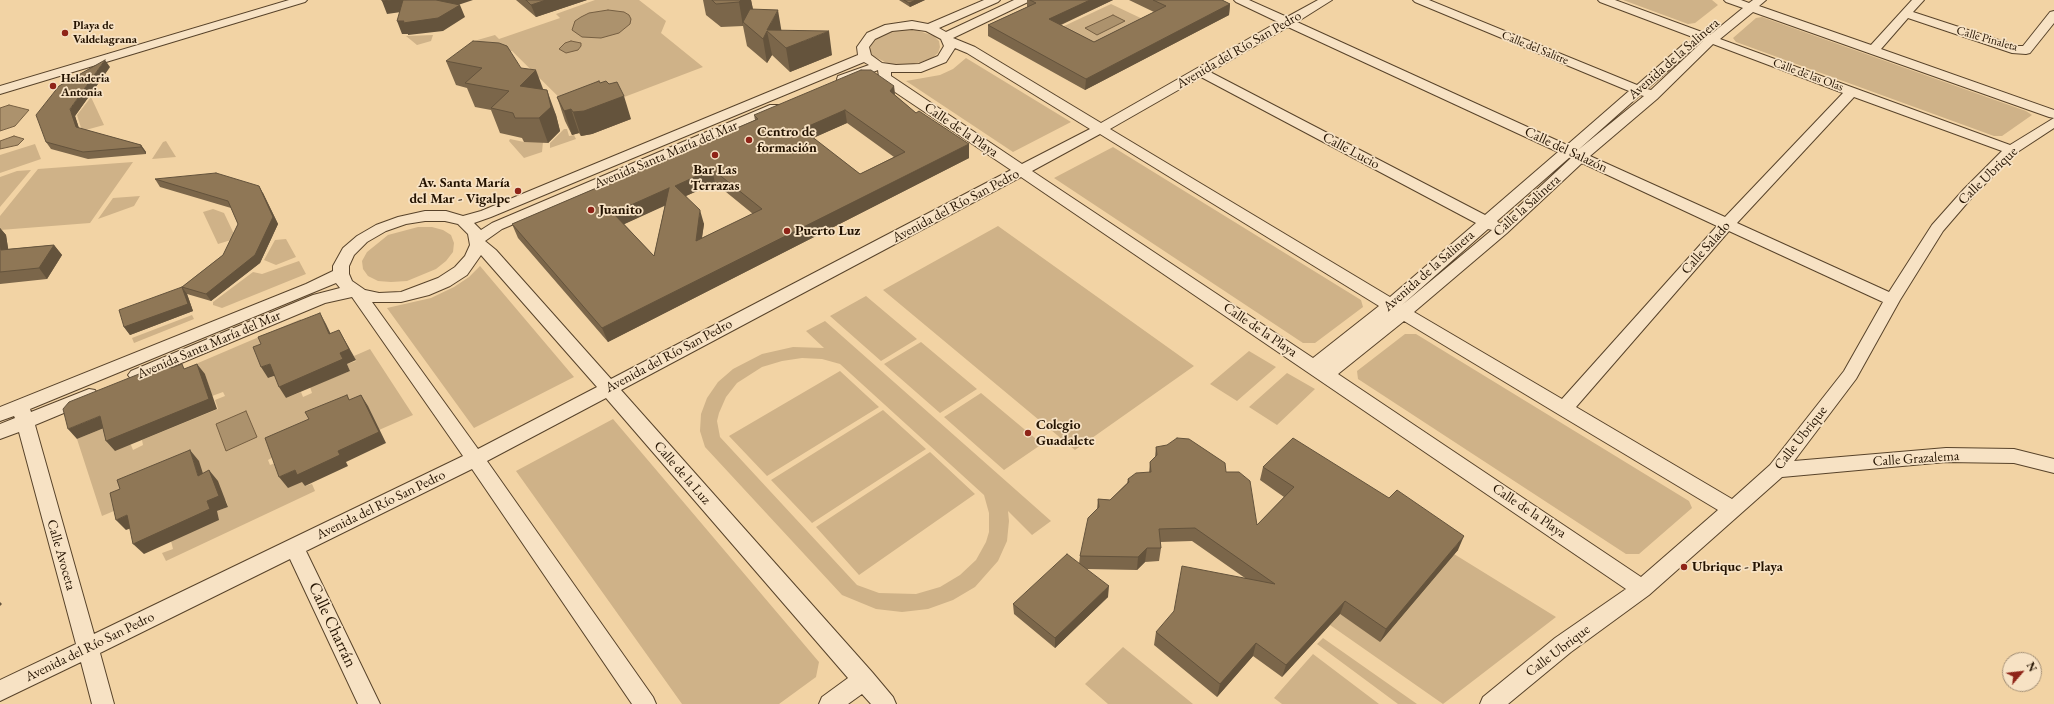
<!DOCTYPE html>
<html>
<head>
<meta charset="utf-8">
<style>
	body { margin:0 }
	#map { position:relative; width:2054px; height:704px; overflow:hidden; background:#f2d3a4; font-family:"EB Garamond",serif }
	canvas { display:block }
	.north { position:absolute; left:2002px; top:652px; width:40px; height:40px; box-sizing:border-box; background:#f7e2c4; border:1px solid #a38f76; border-radius:50%; rotate:62deg; font-size:11px; font-weight:700; line-height:16px; text-align:center; color:#241301 }
	.north::after { content:''; display:block; margin:auto; width:14px; height:18px; background:#8f2418; clip-path:polygon(50% 0,100% 100%,50% 72%,0 100%) }
</style>
</head>
<body>
<div id="map">
<canvas width="2054" height="704"></canvas>
<div class="north">N</div>
</div>
<script>
const context = document.querySelector('canvas').getContext('2d');
context.lineJoin = 'round';
function fill(path, color) {
  context.fillStyle = color;
  context.fill(path, 'evenodd');
}
function shape(rows) {
  const path = new Path2D();
  for (const r of rows) {
    path.moveTo(r[0], r[1]);
    for (let i = 2; i < r.length; i += 2) path.lineTo(r[i], r[i + 1]);
  }
  return path;
}
function strokePath(path, color, width, dash) {
  context.strokeStyle = color;
  context.lineWidth = width;
  context.lineCap = dash ? 'butt' : 'round';
  context.setLineDash(dash || []);
  context.stroke(path);
}
function label(font, color, halo, rows, align = 'center') {
  context.font = font + ' "EB Garamond",serif';
  context.lineWidth = 3.5;
  context.setLineDash([]);
  context.textBaseline = 'middle';
  context.strokeStyle = halo;
  context.fillStyle = color;
  for (const [text, x, y, turn = 0] of rows) {
    context.save();
    context.translate(x, y);
    context.rotate((+turn || 0) * Math.PI / 180);
    context.textAlign = isNaN(turn) ? turn : align;
    if (halo) context.strokeText(text, 0, 0);
    context.fillText(text, 0, 0);
    context.restore();
  }
}
fill(shape([
	[595,0,639,0,666,21,661,33,703,67,577,115,512,51,491,58,474,41,495,35,499,39,560,18,556,14],
	[1623,0,1712,0,1718,5,1695,23,1688,24],
	[1111,4,1149,22,1099,47,1062,27],
	[1762,17,2026,111,2032,115,2002,136,1994,136,1736,42,1733,38,1756,18],
	[904,29,916,30,934,36,939,41,940,47,938,53,932,58,912,65,889,64,873,56,870,50,871,44,876,39,883,34],
	[433,35,431,41,417,45,406,36],
	[966,58,1071,122,1013,152,906,81,940,75,953,69],
	[91,97,104,125,82,131,77,115],
	[564,129,567,129,569,136,574,135,576,139,550,148,550,143],
	[510,139,524,142,543,142,542,152,524,158,509,141],
	[166,141,176,157,152,159,163,142],
	[35,144,41,159,0,173,0,155],
	[1113,147,1361,300,1363,307,1315,343,1303,343,1054,178],
	[133,162,90,223,0,230,0,216,38,169],
	[31,170,0,207,0,177,17,171],
	[140,196,134,206,98,219,113,198],
	[213,209,224,213,234,234,231,240,218,244,203,212],
	[998,226,1194,366,1075,450,883,290],
	[418,227,432,227,443,230,451,235,454,243,453,252,446,261,436,269,407,281,391,282,378,281,368,276,363,269,362,261,367,252,388,235],
	[286,239,296,257,276,265,264,260,275,240],
	[299,261,306,274,222,308,213,305,213,302,253,272,262,274],
	[480,266,574,377,474,428,387,308,431,298,454,287,469,277],
	[866,296,917,339,881,361,830,316],
	[192,315,194,319,134,343,132,338],
	[301,319,307,332,269,378,277,375,286,398,301,392,303,397,312,393,310,387,350,371,347,364,356,361,354,356,370,349,413,415,379,430,368,407,268,460,270,465,278,462,303,481,305,486,312,484,315,491,166,561,162,553,173,549,171,541,217,511,228,507,226,500,214,505,121,508,102,516,77,439,109,426,131,445,133,450,143,445,142,440,218,409,215,400,225,396,223,392,212,396,205,374,177,372],
	[825,321,1051,521,1032,535,1008,511,1009,521,1007,541,998,561,975,587,953,600,928,609,902,612,876,609,842,595,705,447,700,431,701,414,707,398,718,382,733,369,762,354,793,347,824,348,806,331],
	[802,358,822,359,840,364,984,495,989,513,989,532,986,542,976,560,960,575,940,587,916,594,879,593,857,585,720,437,717,421,719,413,726,397,737,383,762,367,782,361],
	[1405,334,1416,334,1689,501,1692,508,1639,554,1626,554,1358,379,1357,371],
	[921,342,977,389,940,413,884,364],
	[1249,351,1276,367,1237,401,1210,384],
	[840,371,879,407,767,476,729,436],
	[1287,373,1315,389,1277,425,1249,407],
	[981,393,1042,444,1004,470,944,417],
	[883,410,926,449,812,523,771,480],
	[613,419,819,662,816,677,779,704,682,704,516,471],
	[930,452,975,494,859,575,816,527],
	[1454,554,1556,617,1443,704,1330,625,1340,614,1380,641],
	[1323,638,1417,704,1398,704,1317,644],
	[1123,647,1193,704,1108,704,1085,684],
	[1313,654,1379,704,1282,704,1274,698]
]), '#cfb288');
const water = shape([
	[608,10,624,12,629,15,631,19,630,24,619,33,601,38,582,37,572,30,575,21,581,17,589,13,608,10],
	[1113,15,1125,21,1097,35,1085,28,1113,15],
	[571,41,581,43,581,46,578,50,566,53,559,49,565,43,571,41],
	[9,105,29,110,15,126,0,131,0,108,9,105],
	[14,136,24,139,18,145,0,149,0,141,14,136],
	[246,411,257,437,226,451,216,424,246,411]
]);
fill(water, '#ac926d');
strokePath(water, '#765f42', 1);
const street = shape([
	[289,0,307,0,305,2,0,94,0,86,289,0],
	[984,0,1000,0,998,2,939,28,946,32,1014,0,1030,0,1028,2,953,38,975,47,1101,123,1278,22,1236,2,1234,0,1249,0,1287,17,1318,0,1332,0,1297,22,1567,145,1629,91,1415,2,1413,0,1429,0,1637,85,1686,42,1694,42,1696,45,1694,48,1647,89,1651,90,1703,41,1600,2,1598,0,1615,0,1710,35,1743,8,1726,2,1724,0,1741,0,1749,3,1753,0,1766,0,1759,6,1871,45,1912,0,1924,0,1913,12,2017,46,2023,46,2050,12,2054,11,2054,23,2030,53,2026,54,2012,53,1908,18,1881,49,2054,110,2054,128,2016,153,1974,195,1943,231,1900,300,1856,379,1794,461,1946,448,2014,449,2054,459,2054,473,2014,463,1946,462,1782,477,1649,595,1571,652,1508,704,1480,704,1483,697,1555,638,1626,589,1021,177,621,390,872,672,893,697,896,704,871,704,862,694,848,704,819,704,822,697,848,678,606,398,487,461,653,697,656,704,632,704,472,469,306,551,380,704,358,704,290,559,100,653,114,704,92,704,81,662,0,701,0,680,76,644,19,432,0,439,0,424,15,418,14,416,0,421,0,407,306,284,333,271,333,266,343,248,357,236,376,225,398,217,425,211,446,211,463,216,481,211,858,55,857,47,867,33,885,25,912,21,928,24,984,0],
	[1753,12,2049,117,2054,118,2010,145,1720,39,1753,12],
	[1288,27,1558,152,1485,215,1210,72,1288,27],
	[912,29,926,31,941,39,944,46,938,56,919,64,896,65,882,63,871,55,869,47,875,39,892,31,912,29],
	[1713,44,1843,93,1725,217,1590,156,1657,99,1713,44],
	[955,48,967,53,1090,129,1022,164,891,76,891,72,921,72,946,62,955,48],
	[864,62,869,65,838,76,837,79,838,82,848,82,878,70,879,77,889,88,1011,170,611,379,496,250,485,241,502,229,780,111,782,108,780,105,770,105,492,223,481,230,474,223,491,217,864,62],
	[1201,77,1476,223,1390,297,1110,129,1201,77],
	[1640,95,1644,96,1578,150,1640,95],
	[1854,97,2002,151,1964,189,1932,225,1889,292,1737,223,1854,97],
	[1100,134,1379,306,1313,358,1032,171,1100,134],
	[1570,157,1571,158,1500,224,1497,221,1570,157],
	[1582,163,1717,226,1562,399,1414,312,1507,233,1582,163],
	[425,221,445,221,458,224,468,234,470,245,465,256,455,267,438,278,401,292,379,293,365,290,352,281,349,274,349,266,354,255,367,242,386,231,406,224,425,221],
	[1488,229,1492,230,1402,305,1488,229],
	[1729,231,1883,302,1844,371,1770,465,1732,499,1576,407,1729,231],
	[481,255,597,387,478,449,372,302,401,302,429,295,450,286,467,275,481,255],
	[336,283,340,288,313,295,131,371,128,375,131,379,137,381,143,379,325,303,352,297,463,456,94,634,35,425,95,400,98,395,95,390,89,389,31,412,30,409,336,283],
	[1404,321,1558,414,1718,510,1641,577,1338,374,1404,321]
]);
strokePath(street, '#58432a', 2);
fill(street, '#f7e2c4');
fill(shape([
	[516,0,587,0,536,17],
	[703,0,751,0,753,9,782,31,832,55,790,72,772,55,767,63,747,46,743,26,721,27,706,15],
	[899,0,925,0,910,7],
	[1027,0,1113,0,1061,25,1094,42,1154,12,1129,0,1222,0,1230,4,1229,15,1085,90,988,36,988,25,1027,7],
	[446,61,521,68,543,90,556,115,560,131,548,143,524,142,522,138,500,133,491,110,475,107,467,88,456,85],
	[110,67,75,116,79,128,141,145,146,152,146,154,88,159,51,149,46,142],
	[894,86,895,95,916,113,969,144,969,158,608,342,518,238,512,224,755,120,754,115],
	[847,123,894,157,860,174,813,138],
	[715,183,753,214,702,238,704,224,686,196],
	[665,205,654,256,624,224],
	[557,97,631,119,592,134,581,136,579,133,572,135,565,121],
	[155,179,263,193,278,224,260,263,211,301,187,294,193,311,130,335,124,327,182,287,223,255,238,224,231,208,160,187],
	[0,228,6,235,8,249,54,245,62,255,47,279,0,284],
	[1156,447,1226,472,1257,525,1284,497,1260,480,1263,467,1458,550,1380,642,1340,614,1282,677,1253,656,1217,697,1154,645,1156,632,1245,578,1192,541,1160,542,1161,548,1159,561,1145,562,1137,570,1087,569,1108,597,1055,648,1014,614,1013,604,1079,564,1080,556,1097,509,1098,499,1110,500,1127,483,1128,479,1149,473,1150,462,1155,457]
]), '#7b664a');
fill(shape([
	[391,0,403,0,408,11,387,14,382,1],
	[432,0,473,0,437,12],
	[546,0,587,0,536,17,531,5],
	[741,0,751,0,754,15,743,22,743,26,739,2],
	[916,0,925,0,910,7,909,3],
	[1090,0,1113,0,1049,30,1049,19],
	[1230,4,1229,15,1085,90,1086,79],
	[460,5,465,17,443,31,408,35,408,34,402,34,397,21],
	[778,10,782,34,767,30],
	[767,31,772,55,767,63,763,39],
	[829,31,832,55,790,72,786,48],
	[105,60,110,67,75,116,81,135,76,127,70,109],
	[536,70,545,94,520,86],
	[894,86,895,99,890,91],
	[547,90,556,115,560,131,548,143,539,118],
	[624,96,631,119,592,134,581,136,573,112],
	[571,109,579,133,572,135,564,111],
	[845,110,847,123,804,142,802,129],
	[969,144,969,158,608,342,602,328],
	[141,145,146,152,146,154,141,147],
	[712,169,715,183,679,199,675,186],
	[259,186,263,193,278,224,260,263,211,301,206,294],
	[669,188,673,202,618,227,613,213],
	[700,210,704,224,699,255,696,241],
	[0,228,6,235,10,260,1,250,0,242],
	[54,245,62,255,47,279,39,268],
	[182,287,187,294,193,311,130,335,124,327],
	[320,313,326,324,336,345,329,334],
	[339,330,356,360,347,364,350,371,286,398,279,387,340,353],
	[169,362,177,372,171,368],
	[197,364,205,374,217,409,115,451,106,441],
	[270,364,277,375,268,378,261,367],
	[361,395,368,406,386,443,346,462,348,466,305,486,302,482,288,488,279,477,338,451],
	[100,416,109,426,77,439,68,429],
	[190,450,199,461,207,486,198,476],
	[209,470,218,481,228,507,217,511,219,520,144,554,133,544,207,501],
	[127,515,137,526,126,530,116,520],
	[1464,536,1458,550,1380,642,1386,629],
	[1147,548,1145,562,1137,570,1138,557],
	[1109,586,1108,597,1055,648,1055,638],
	[1345,601,1340,614,1282,677,1286,665],
	[0,602,2,604,0,606],
	[1256,643,1253,656,1217,697,1220,684]
]), '#64533c');
const building = shape([
	[382,0,391,0,382,1,382,0],
	[403,0,436,0,460,5,438,18,403,23,404,21,397,21,403,0],
	[526,0,546,0,531,5,526,0],
	[712,0,741,0,739,2,716,4,712,0],
	[904,0,916,0,909,3,904,0],
	[1030,0,1090,0,1049,19,1094,42,1166,6,1153,0,1222,0,1230,4,1086,79,988,25,1036,3,1030,0],
	[750,9,778,10,767,30,829,31,786,48,767,31,763,39,743,22,750,9],
	[473,41,499,43,507,46,521,68,536,70,520,86,547,90,551,107,539,118,515,118,513,113,491,108,509,91,465,83,482,68,446,61,473,41],
	[105,60,70,109,76,127,141,145,141,147,83,152,46,142,36,115,59,86,105,60],
	[861,70,871,70,894,86,890,91,916,113,919,111,969,144,602,328,512,224,758,119,754,115,861,70],
	[845,110,905,152,860,174,802,129,845,110],
	[712,169,762,209,696,241,700,210,675,186,712,169],
	[669,188,654,256,613,213,669,188],
	[599,81,600,83,606,81,609,84,617,82,624,96,584,111,573,112,571,109,564,111,557,97,599,81],
	[216,173,259,186,273,217,255,255,206,294,182,287,223,255,238,224,228,201,155,179,216,173],
	[0,242,1,250,54,245,39,268,0,272,0,242],
	[182,287,188,304,124,327,119,310,182,287],
	[320,313,329,334,339,330,349,349,340,353,343,359,279,387,270,364,261,367,253,347,261,344,258,337,320,313],
	[169,362,171,368,182,364,184,369,197,364,209,399,106,441,100,416,68,429,63,409,69,402,169,362],
	[347,395,349,400,361,395,379,432,338,451,340,455,297,475,295,470,279,477,265,438,309,419,305,412,347,395],
	[1177,438,1189,439,1225,463,1226,472,1239,472,1250,481,1257,525,1294,487,1263,467,1293,438,1389,498,1397,490,1464,536,1386,629,1345,601,1286,665,1256,643,1220,684,1156,632,1174,611,1182,566,1275,584,1195,528,1159,529,1161,548,1147,548,1138,557,1080,556,1088,518,1099,507,1098,499,1110,500,1129,482,1128,479,1136,473,1151,472,1150,462,1157,455,1156,447,1167,445,1177,438],
	[190,450,198,476,209,470,219,496,207,501,210,509,133,544,127,515,116,520,110,493,120,489,117,480,190,450],
	[1067,554,1109,586,1055,638,1013,604,1067,554]
]);
fill(building, '#8f7756');
strokePath(building, '#64533c', 1);
for (const [x, y, r, color] of [
	[65,33,4,"#8f2418"],
	[53,86,4,"#8f2418"],
	[749,140,4,"#8f2418"],
	[715,155,4,"#8f2418"],
	[518,191,4,"#8f2418"],
	[591,210,4,"#8f2418"],
	[787,231,4,"#8f2418"],
	[1028,433,4,"#8f2418"],
	[1684,567,4,"#8f2418"]
]) {
  const dot = new Path2D();
  dot.arc(x, y, r, 0, 2 * Math.PI);
  context.fillStyle = color;
  context.fill(dot);
  strokePath(dot, '#f7e2c4', 1.5);
}
label('bold 12px', '#241301', '#f7e2c4', [
	["Playa de",73,26],
	["Valdelagrana",73,40],
	["Heladeria",61,79],
	["Antonia",61,93]
], 'left');
label('12px', '#241301', '#f7e2c4', [
	["Calle Pinaleta",1987,39,16],
	["Calle del Salitre",1535,48,22],
	["Calle de las Olas",1808,75,20]
]);
label('14px', '#241301', '#f7e2c4', [
	["Avenida del Río San Pedro",1239,50,-30],
	["Avenida de la Salinera",1674,59,-41],
	["Calle de la Playa",961,130,34],
	["Calle del Salazón",1566,150,25],
	["Calle Lucio",1351,151,28],
	["Avenida Santa María del Mar",666,155,-23],
	["Calle Ubrique",1988,176,-44],
	["Avenida del Río San Pedro",956,206,-28],
	["Calle la Salinera",1527,206,-42],
	["Calle Salado",1706,248,-48],
	["Avenida de la Salinera",1429,271,-41],
	["Calle de la Playa",1260,330,34],
	["Avenida Santa María del Mar",209,345,-23],
	["Avenida del Río San Pedro",669,356,-28],
	["Calle Ubrique",1801,438,-52],
	["Calle Grazalema",1916,459,-4],
	["Calle de la Luz",682,473,49],
	["Avenida del Río San Pedro",381,505,-26],
	["Calle de la Playa",1529,511,34],
	["Calle Avoceta",61,555,74],
	["Avenida del Río San Pedro",90,647,-26],
	["Calle Ubrique",1558,651,-37]
]);
label('bold 14px', '#241301', '#f7e2c4', [
	["Centro de",757,132],
	["formación",757,148],
	["Bar Las",715,170,"center"],
	["Terrazas",715,186,"center"],
	["Av. Santa María",510,183,"right"],
	["del Mar - Vigalpe",510,199,"right"],
	["Juanito",599,210],
	["Puerto Luz",795,231],
	["Colegio",1036,425],
	["Guadalete",1036,441],
	["Ubrique - Playa",1692,567]
], 'left');
label('17px', '#241301', '#f7e2c4', [
	["Calle Charrán",332,625,65]
]);
</script>
</body>
</html>
